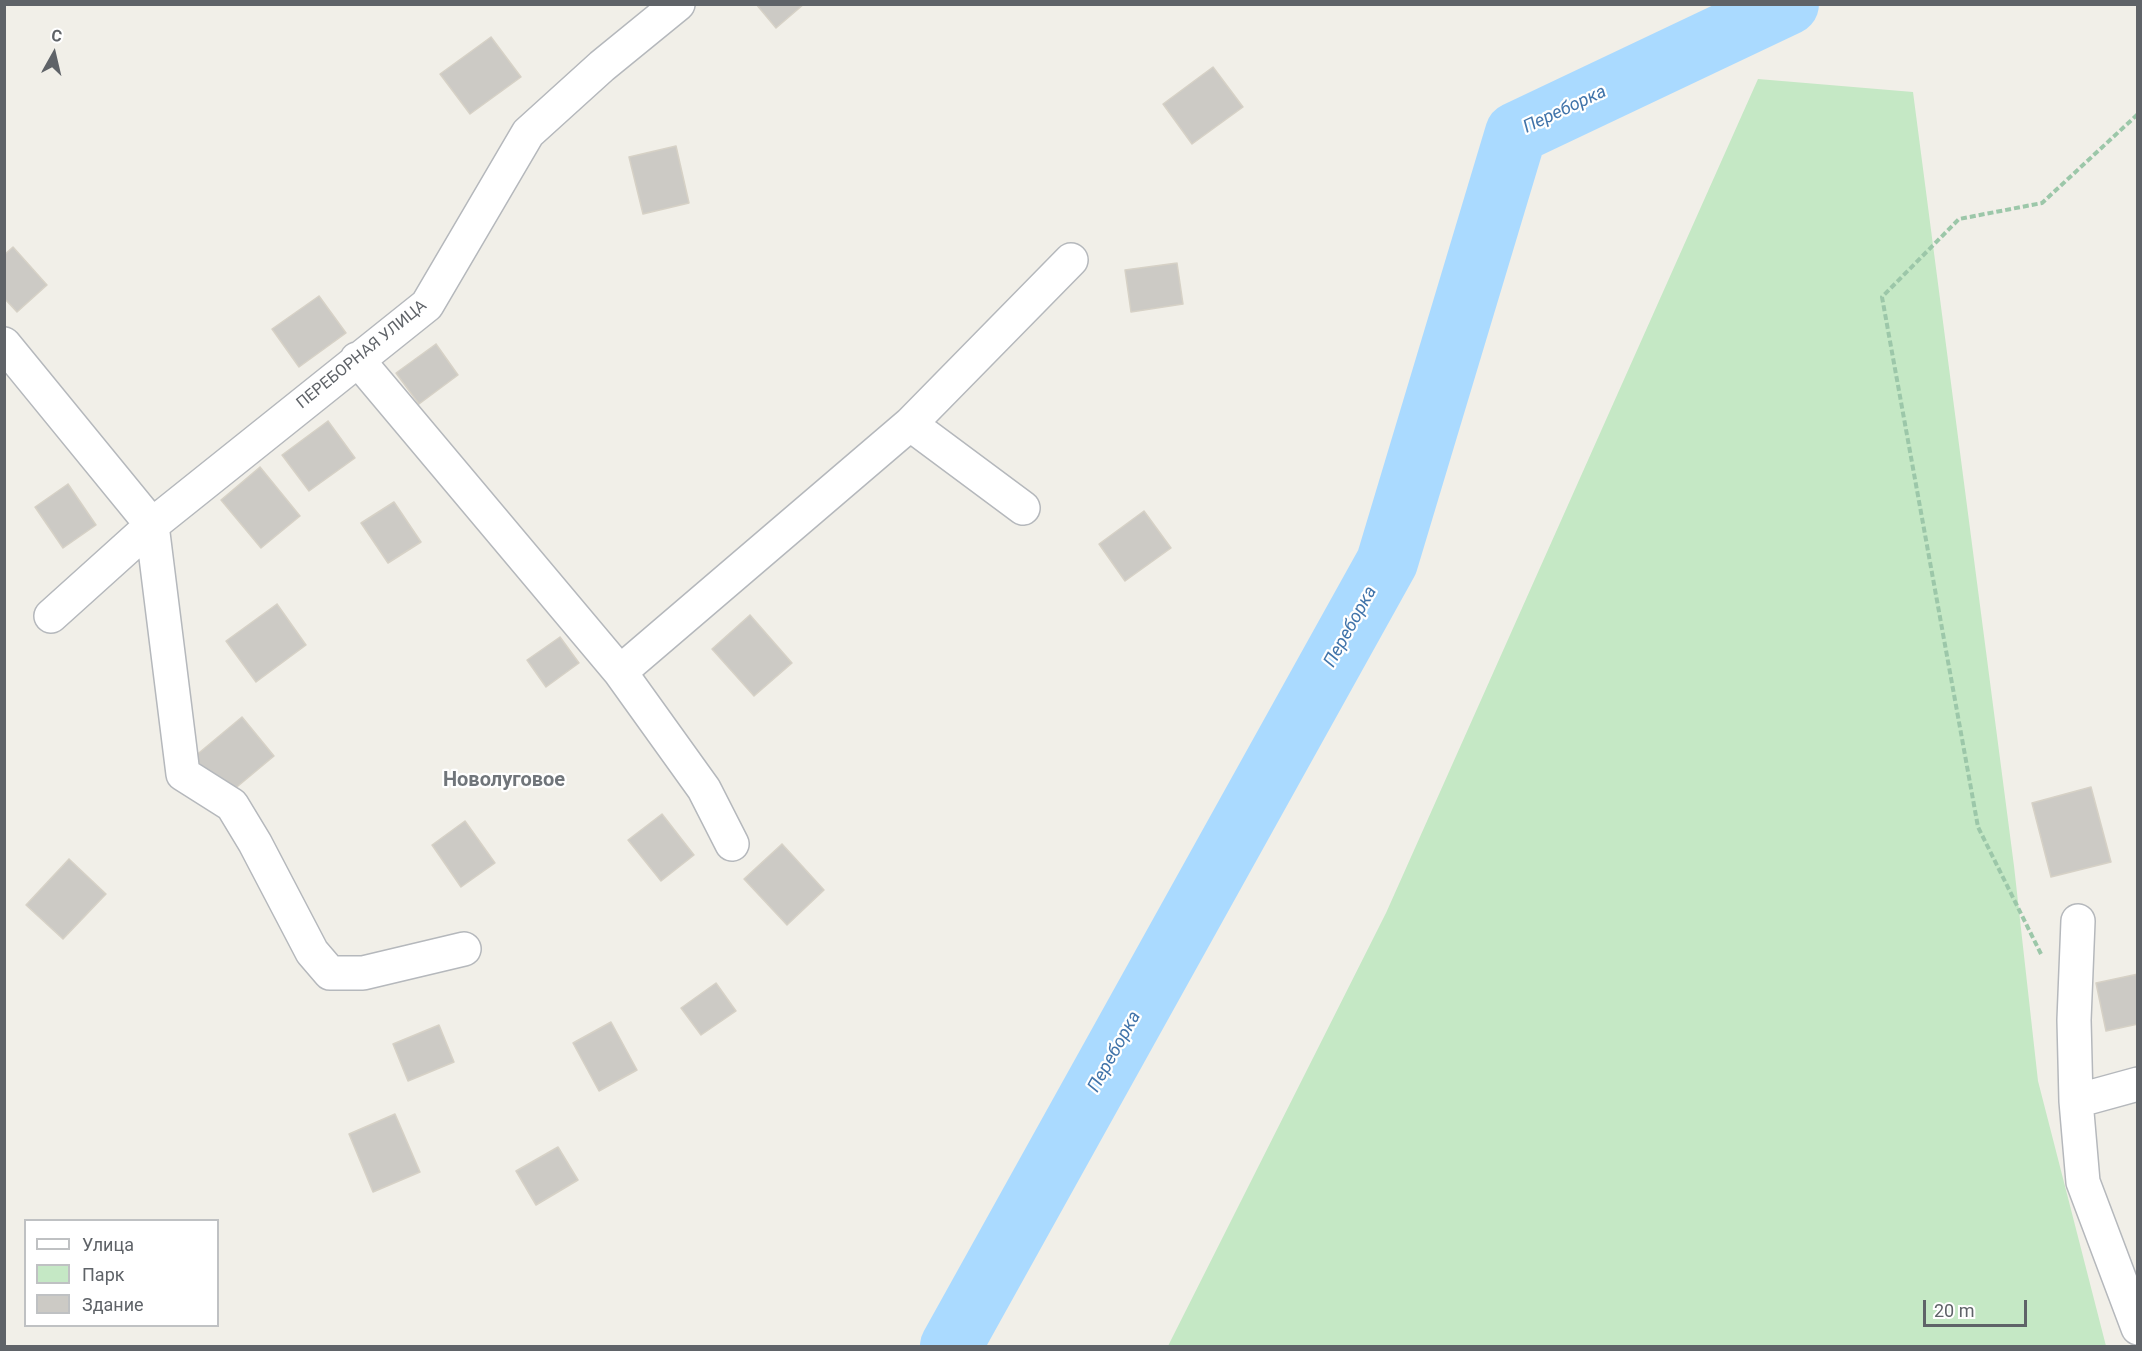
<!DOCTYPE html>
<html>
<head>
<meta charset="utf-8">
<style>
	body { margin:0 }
	#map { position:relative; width:2142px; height:1351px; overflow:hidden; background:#f1efe8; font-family:Roboto,sans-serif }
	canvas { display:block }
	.frame { position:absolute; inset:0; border:6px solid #5f6368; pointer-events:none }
	.legend { position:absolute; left:24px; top:1219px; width:195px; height:108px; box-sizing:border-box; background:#fff; border:2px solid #bfc1c3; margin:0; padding:8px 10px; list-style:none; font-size:18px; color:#5f6368 }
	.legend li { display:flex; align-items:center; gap:12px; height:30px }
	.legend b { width:30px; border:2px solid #bfc1c3 }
	.north { position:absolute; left:24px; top:24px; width:60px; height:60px; -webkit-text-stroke:4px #fff; paint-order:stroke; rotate:8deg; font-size:16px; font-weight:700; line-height:24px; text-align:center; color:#5f6368 }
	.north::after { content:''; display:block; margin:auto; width:21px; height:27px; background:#5f6368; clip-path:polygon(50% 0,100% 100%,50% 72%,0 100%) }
	.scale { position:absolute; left:1923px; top:1300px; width:104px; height:27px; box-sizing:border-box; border:3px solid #5f6368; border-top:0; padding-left:8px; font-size:18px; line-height:21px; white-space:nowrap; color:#5f6368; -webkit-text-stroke:4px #fff; paint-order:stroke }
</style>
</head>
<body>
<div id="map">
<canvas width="2142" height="1351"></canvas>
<div class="frame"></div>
<ul class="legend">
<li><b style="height:8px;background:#fff"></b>Улица</li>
<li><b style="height:16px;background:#c5e8c5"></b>Парк</li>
<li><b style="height:16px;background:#cccac5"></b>Здание</li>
</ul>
<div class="north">С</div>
<div class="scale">20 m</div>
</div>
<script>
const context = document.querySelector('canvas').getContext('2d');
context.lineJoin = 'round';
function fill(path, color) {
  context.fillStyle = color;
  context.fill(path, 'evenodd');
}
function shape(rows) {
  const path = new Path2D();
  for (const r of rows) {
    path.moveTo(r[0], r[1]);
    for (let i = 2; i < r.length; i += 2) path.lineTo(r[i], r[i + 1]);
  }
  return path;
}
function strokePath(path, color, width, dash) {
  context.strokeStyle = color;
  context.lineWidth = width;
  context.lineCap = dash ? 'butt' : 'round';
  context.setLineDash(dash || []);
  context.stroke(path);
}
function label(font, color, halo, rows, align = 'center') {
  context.font = font + ' Roboto,sans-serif';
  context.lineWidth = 4.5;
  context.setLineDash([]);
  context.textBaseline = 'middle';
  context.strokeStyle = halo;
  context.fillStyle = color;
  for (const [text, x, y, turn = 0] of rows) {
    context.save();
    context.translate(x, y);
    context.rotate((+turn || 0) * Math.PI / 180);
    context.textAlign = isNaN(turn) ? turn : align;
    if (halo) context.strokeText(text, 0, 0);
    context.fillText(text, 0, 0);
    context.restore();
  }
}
fill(shape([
	[1758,79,1913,92,2014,866,2038,1081,2106,1346,1168,1346,1386,913]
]), '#c5e8c5');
strokePath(shape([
	[951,1346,1387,562,1516,133,1788,4]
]), '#aadaff', 62);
const building = shape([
	[756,4,804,4,776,28,756,4],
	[491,37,521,77,470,114,440,74,491,37],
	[1213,67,1243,107,1192,144,1163,104,1213,67],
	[676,146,689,203,643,214,629,157,676,146],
	[13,247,47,285,17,312,4,298,4,255,13,247],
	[1177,263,1183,304,1131,312,1125,270,1177,263],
	[319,296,346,333,299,367,272,329,319,296],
	[436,344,458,375,419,404,396,373,436,344],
	[328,421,355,458,309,491,282,455,328,421],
	[260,467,300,516,261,548,221,500,260,467],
	[68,484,96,525,63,548,35,507,68,484],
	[394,502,421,542,388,563,361,523,394,502],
	[1144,511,1171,548,1125,581,1099,544,1144,511],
	[277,604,306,645,256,682,226,641,277,604],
	[750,615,792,663,754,696,712,649,750,615],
	[560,637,579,663,546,687,527,660,560,637],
	[242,717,274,756,226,796,194,757,242,717],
	[2091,787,2111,862,2051,877,2032,803,2091,787],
	[662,814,694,855,661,881,628,840,662,814],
	[465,821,495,863,461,887,432,845,465,821],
	[782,844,824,890,787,925,744,879,782,844],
	[69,859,106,894,63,939,26,905,69,859],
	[2138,974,2138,1024,2106,1031,2096,983,2138,974],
	[716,983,736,1011,701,1035,681,1008,716,983],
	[611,1022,637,1070,599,1091,573,1043,611,1022],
	[439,1025,454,1062,408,1081,393,1044,439,1025],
	[395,1114,420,1172,373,1192,349,1134,395,1114],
	[558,1147,578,1180,536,1205,516,1171,558,1147]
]);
fill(building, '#cccac5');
strokePath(building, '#d6d1c6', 1.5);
const minor = shape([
	[4,344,152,525,183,774,232,805,255,843,312,952,330,973,363,973,464,949],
	[357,359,620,672,910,424,1071,260],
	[910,424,1023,508],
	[51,616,152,525,427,305,528,133,602,66,678,4],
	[620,672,704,789,732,844],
	[2078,921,2074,1020,2076,1101,2083,1182,2138,1328],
	[2076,1101,2138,1084]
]);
strokePath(minor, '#b5b8bc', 36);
strokePath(shape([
	[2041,954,1978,827,1882,297,1959,219,2042,203,2138,114]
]), '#9cc7a9', 4, [6, 3]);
strokePath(minor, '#fff', 33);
label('16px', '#5f6368', '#fff', [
	["ПЕРЕБОРНАЯ УЛИЦА",362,355,-39]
]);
label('italic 18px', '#4174aa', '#fff', [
	["Переборка",1565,110,-25],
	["Переборка",1351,627,-61],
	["Переборка",1115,1052,-61]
]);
label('bold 20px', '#70757a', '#fff', [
	["Новолуговое",504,781]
]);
</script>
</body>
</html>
